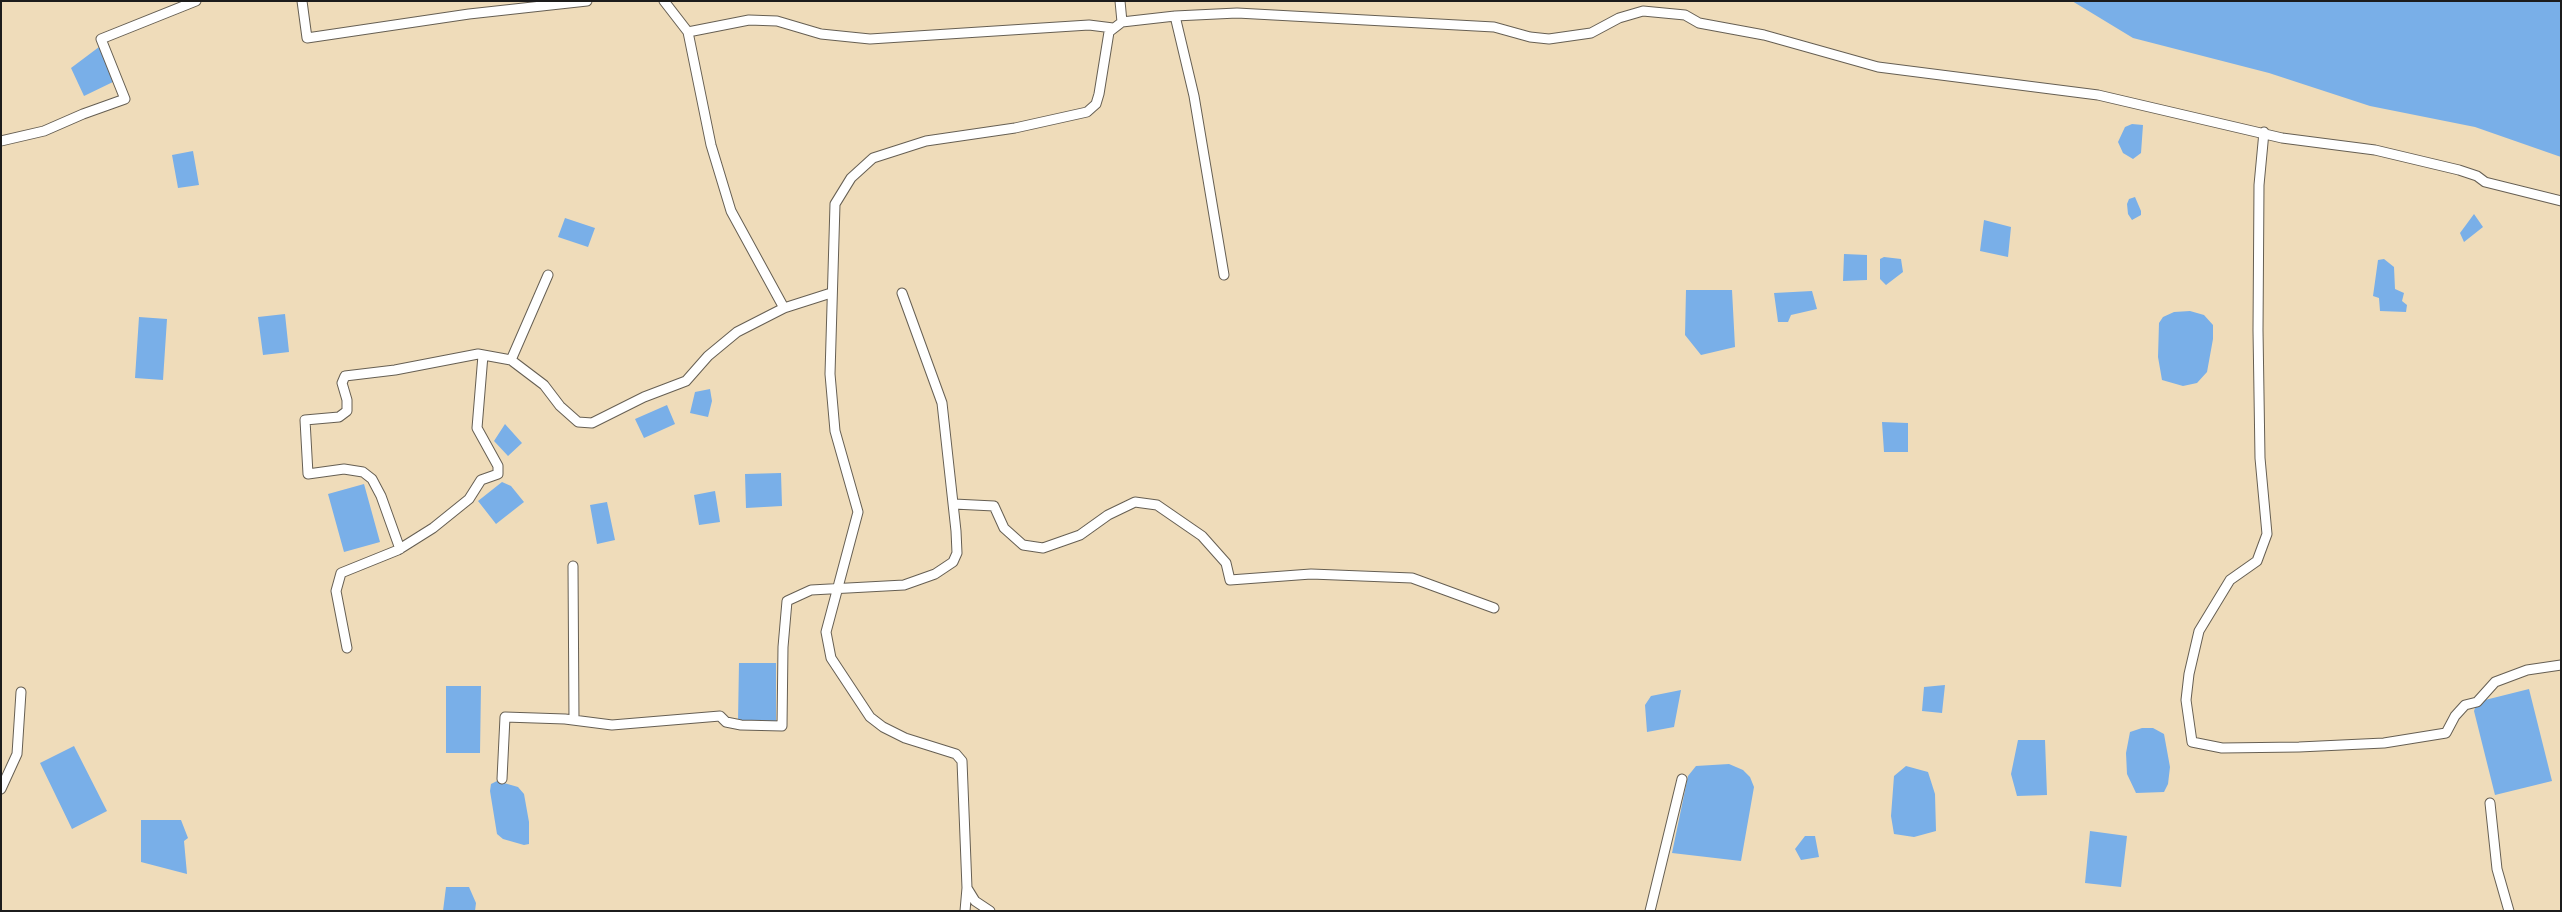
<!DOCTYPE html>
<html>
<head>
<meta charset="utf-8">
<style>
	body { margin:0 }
	#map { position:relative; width:2562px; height:912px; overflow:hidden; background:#efdcba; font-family:Sriracha,sans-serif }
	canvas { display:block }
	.frame { position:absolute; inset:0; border:2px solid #1c1c1c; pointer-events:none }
</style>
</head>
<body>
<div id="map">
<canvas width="2562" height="912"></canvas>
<div class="frame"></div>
</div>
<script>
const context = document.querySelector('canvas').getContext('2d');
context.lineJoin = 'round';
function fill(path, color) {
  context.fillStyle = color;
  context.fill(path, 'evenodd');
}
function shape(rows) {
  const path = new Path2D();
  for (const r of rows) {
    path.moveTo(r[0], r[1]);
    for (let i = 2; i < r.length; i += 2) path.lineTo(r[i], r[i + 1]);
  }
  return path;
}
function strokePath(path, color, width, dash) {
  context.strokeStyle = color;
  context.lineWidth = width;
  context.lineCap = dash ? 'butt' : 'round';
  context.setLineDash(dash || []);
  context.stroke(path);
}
fill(shape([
	[2072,1,2561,1,2561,157,2475,127,2370,106,2269,73,2133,38],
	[99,47,115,81,84,96,71,68],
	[2132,124,2143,125,2141,153,2133,159,2123,153,2118,142,2125,127],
	[193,151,199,185,178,188,172,155],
	[2135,197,2141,211,2141,215,2132,220,2128,214,2127,204,2129,199],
	[2474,214,2483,227,2464,242,2460,233],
	[565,218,595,228,588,247,558,237],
	[1984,220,2011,227,2008,257,1980,251],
	[1844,254,1867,255,1867,280,1843,281],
	[1884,257,1901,259,1903,272,1886,285,1880,279,1880,259],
	[2384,259,2394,267,2395,289,2404,293,2402,301,2407,305,2406,312,2380,311,2379,298,2373,296,2378,260],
	[1686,290,1732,290,1735,347,1701,355,1685,335],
	[1812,291,1817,309,1791,315,1788,322,1778,322,1774,293],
	[2190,311,2204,315,2213,325,2213,339,2207,372,2197,383,2183,386,2162,380,2158,357,2159,323,2163,317,2174,312],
	[285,314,289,352,263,355,258,317],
	[139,317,167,319,163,380,135,378],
	[710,389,712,401,708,417,690,413,695,392],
	[667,405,675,424,644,438,635,419],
	[1882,422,1908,423,1908,452,1884,452],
	[505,424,522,443,508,456,494,441],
	[781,473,782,506,746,508,745,474],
	[502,482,511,486,524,502,496,524,478,501],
	[364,484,380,542,344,552,328,494],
	[715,491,720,522,699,525,694,495],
	[607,502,615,540,597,544,590,505],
	[739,663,776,663,776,721,738,721],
	[1945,685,1942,713,1922,711,1924,687],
	[446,686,481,686,480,753,446,753],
	[2529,689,2552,781,2495,795,2474,711,2477,702],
	[1681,690,1674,727,1647,732,1645,705,1651,696],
	[2142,728,2153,728,2164,734,2170,767,2168,784,2164,792,2136,793,2127,774,2126,753,2130,732],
	[2018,740,2045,740,2047,795,2017,796,2011,774],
	[74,746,107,811,72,829,40,763],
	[1729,764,1743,770,1750,777,1754,787,1741,861,1672,853,1688,776,1696,766],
	[1906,766,1928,772,1935,794,1936,831,1914,837,1894,834,1891,816,1894,776],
	[497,781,518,787,524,794,529,822,529,844,524,845,503,839,497,834,490,791,491,784],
	[141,820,181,820,188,838,184,841,187,874,141,862],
	[2090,831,2127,836,2121,887,2085,883],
	[1805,836,1815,836,1819,857,1801,860,1795,849],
	[446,887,469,887,476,903,475,911,443,911]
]), '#79afe8');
const street = shape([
	[302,1,307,38,469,14,587,1],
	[664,1,688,32,711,145,731,211,784,308],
	[1120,1,1122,22],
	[1175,16,1194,96,1224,275],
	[688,32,749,20,777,21,821,34,870,39,1089,25,1113,28],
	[2264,132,2259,185,2258,330,2260,458,2267,534,2257,561,2230,580,2199,631,2189,674,2186,700,2192,742,2222,748,2299,747,2384,743,2446,733,2455,716,2465,705,2477,702,2495,682,2527,670,2561,665],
	[1,141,44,131,83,114,125,99,101,39,196,1],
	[511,360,548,275],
	[954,504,994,506,1004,528,1023,545,1043,548,1080,535,1108,515,1135,502,1157,505,1202,536,1226,563,1230,580,1311,574,1412,578,1494,608],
	[400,549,381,496,372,479,363,472,344,469,308,474,305,420,339,417,347,411,347,400,342,383,345,376,395,370,478,354,511,360,544,385,560,406,578,422,592,423,644,397,686,381,708,356,737,332,784,308,831,293],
	[573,566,574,720],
	[347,648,336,591,341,573,398,550,433,528,469,499,481,480,498,474,498,466,477,428,483,355],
	[502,779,505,717,565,719,612,725,720,716,726,722,741,725,782,726,783,647,787,601,811,590,904,585,935,574,953,562,957,553,956,531,942,403,902,293],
	[1,789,17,754,21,692],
	[2490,803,2497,869,2509,911],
	[967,888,975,901,990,911],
	[965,911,967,888,962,761,956,754,905,738,883,727,870,717,831,658,826,632,858,512,835,431,830,374,835,204,851,178,873,158,926,141,1015,128,1087,112,1096,104,1099,94,1109,32,1122,22,1175,16,1237,13,1494,27,1530,37,1549,39,1591,33,1619,18,1643,11,1685,15,1699,23,1764,35,1878,67,2098,95,2282,138,2375,150,2459,170,2477,176,2485,182,2561,201],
	[1650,911,1682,779]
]);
strokePath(street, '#665f53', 11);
strokePath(street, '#fff', 9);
</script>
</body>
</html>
